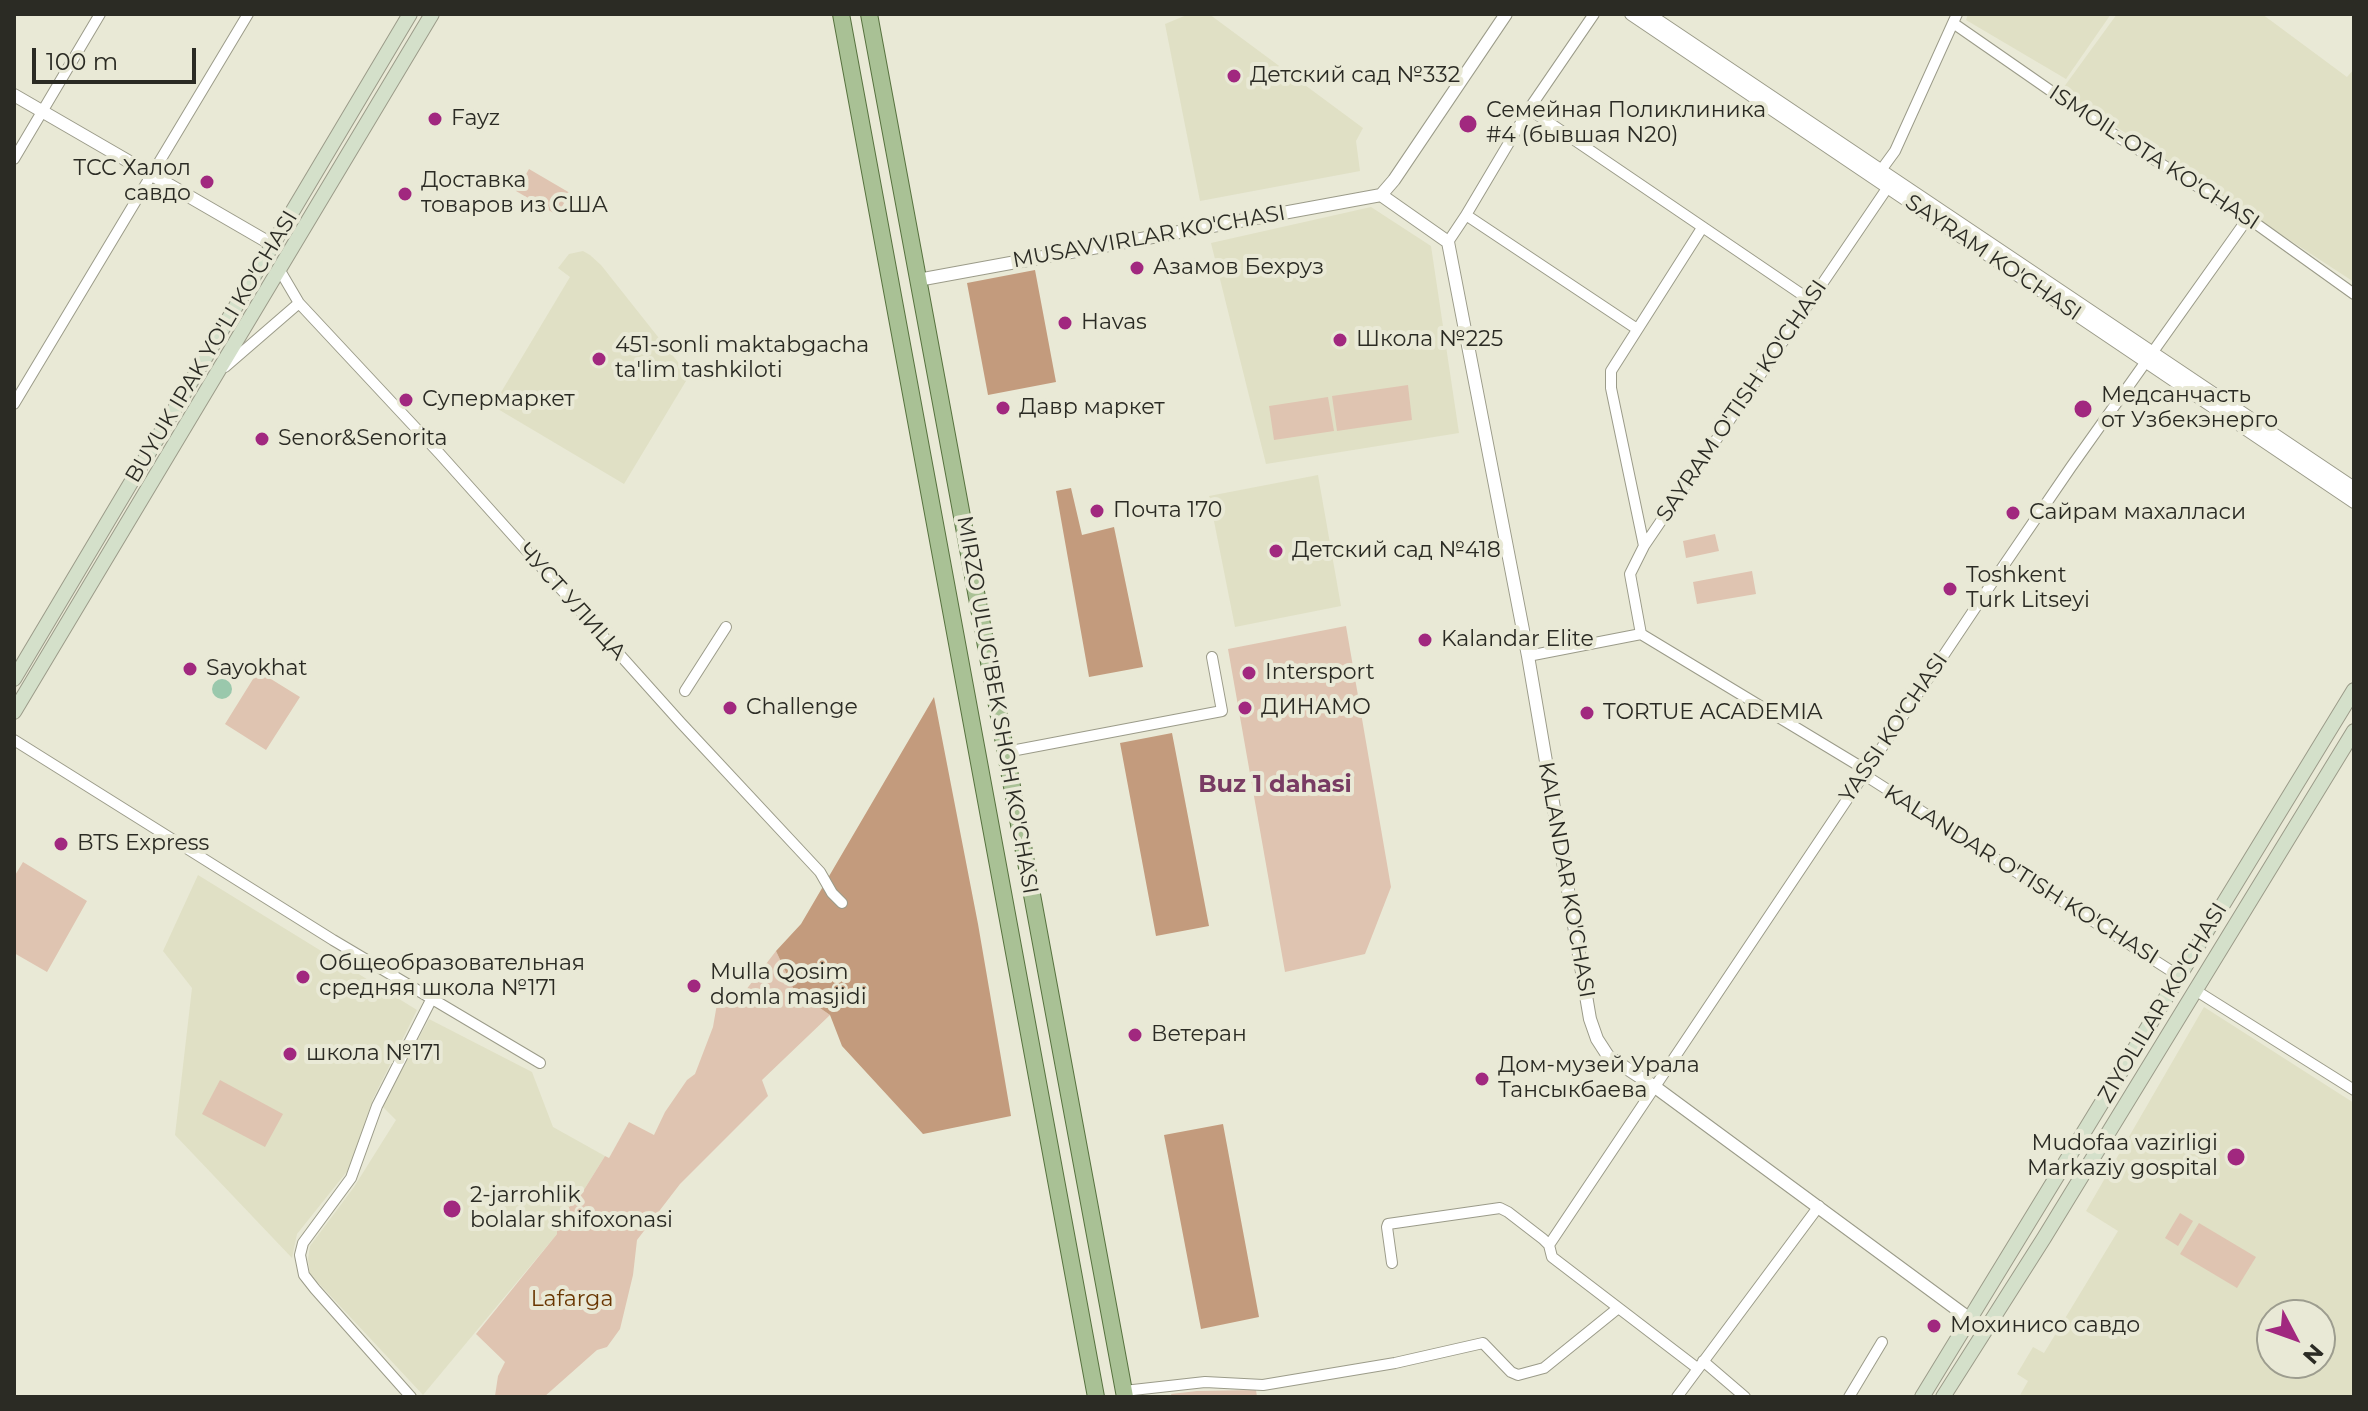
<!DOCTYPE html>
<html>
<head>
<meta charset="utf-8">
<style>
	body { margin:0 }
	#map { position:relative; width:2368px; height:1411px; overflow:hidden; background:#e9e9d6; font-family:Montserrat,sans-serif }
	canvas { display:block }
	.frame { position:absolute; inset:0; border:16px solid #2b2b24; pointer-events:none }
	.north { position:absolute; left:2256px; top:1299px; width:80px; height:80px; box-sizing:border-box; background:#e9e9d6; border:2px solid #9d9d8f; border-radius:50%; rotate:131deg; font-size:22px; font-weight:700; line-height:32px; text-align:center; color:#2b2b24 }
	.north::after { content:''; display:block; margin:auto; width:28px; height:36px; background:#a1287f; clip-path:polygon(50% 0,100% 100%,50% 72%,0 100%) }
	.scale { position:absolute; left:32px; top:48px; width:164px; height:36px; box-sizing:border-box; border:4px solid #2b2b24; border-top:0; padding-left:10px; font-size:24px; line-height:28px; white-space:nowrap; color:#2b2b24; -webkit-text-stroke:6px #e9e9d6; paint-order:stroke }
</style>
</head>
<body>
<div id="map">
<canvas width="2368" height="1411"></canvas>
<div class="frame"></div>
<div class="north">N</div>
<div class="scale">100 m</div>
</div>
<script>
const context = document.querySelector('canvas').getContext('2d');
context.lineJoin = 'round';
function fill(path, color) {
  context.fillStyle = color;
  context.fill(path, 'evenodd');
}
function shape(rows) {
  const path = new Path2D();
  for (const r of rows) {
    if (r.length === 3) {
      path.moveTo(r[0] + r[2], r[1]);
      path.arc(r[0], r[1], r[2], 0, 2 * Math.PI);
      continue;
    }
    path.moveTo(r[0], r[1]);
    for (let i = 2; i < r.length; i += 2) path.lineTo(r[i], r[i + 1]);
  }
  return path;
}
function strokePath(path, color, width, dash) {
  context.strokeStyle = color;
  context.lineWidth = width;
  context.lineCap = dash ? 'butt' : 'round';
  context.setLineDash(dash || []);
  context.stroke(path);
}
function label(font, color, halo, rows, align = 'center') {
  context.font = font + ' Montserrat,sans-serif';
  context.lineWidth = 8;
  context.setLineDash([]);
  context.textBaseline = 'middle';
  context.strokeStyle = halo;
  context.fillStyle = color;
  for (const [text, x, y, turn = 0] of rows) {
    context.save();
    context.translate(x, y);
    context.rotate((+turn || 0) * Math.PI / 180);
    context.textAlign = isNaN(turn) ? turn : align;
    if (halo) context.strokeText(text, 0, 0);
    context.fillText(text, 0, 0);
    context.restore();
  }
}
fill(shape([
	[1189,14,1209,14,1363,128,1356,141,1360,171,1200,201,1165,24],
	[1968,14,2111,14,2066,79,1966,20],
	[2117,14,2262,14,2347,77,2354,69,2354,282,2061,91],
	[1371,207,1431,246,1459,433,1266,464,1211,243],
	[583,251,590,255,601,265,689,376,624,484,481,399,485,393,497,399,570,277,558,268,569,254],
	[1318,475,1341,606,1235,627,1209,496],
	[198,875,417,1010,373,1099,349,1169,297,1234,292,1258,175,1135,192,988,163,951],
	[2204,1007,2354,1103,2354,1397,2019,1397,2028,1381,2017,1374,2033,1347,2044,1353,2118,1231,2086,1211],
	[2272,1315,2320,1315,2320,1363,2272,1363],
	[429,1019,532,1072,553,1127,605,1156,577,1201,557,1216,557,1234,423,1395,310,1274,308,1259,310,1246,354,1187,396,1120,382,1106]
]), '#e0e0c5');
fill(shape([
	[529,169,570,193,557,215,516,191],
	[1408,385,1412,420,1337,431,1332,396],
	[1328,397,1334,431,1274,440,1269,406],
	[1715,534,1719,551,1686,558,1683,541],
	[1752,571,1756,594,1697,604,1693,582],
	[1346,626,1391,887,1365,954,1285,972,1228,649],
	[258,671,300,697,266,750,225,724],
	[23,862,87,901,47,972,14,953,14,877],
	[776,951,794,990,830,1015,762,1080,768,1096,680,1184,637,1240,633,1275,620,1329,607,1347,597,1350,544,1397,495,1396,498,1376,505,1362,476,1334,557,1234,557,1216,577,1201,605,1156,609,1158,629,1122,654,1135,665,1112,687,1080,695,1074,713,1027,717,1004,732,1008],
	[220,1080,283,1114,265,1147,202,1114],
	[2180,1213,2193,1221,2178,1246,2165,1238],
	[2199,1223,2256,1257,2237,1288,2180,1254],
	[1256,1390,1257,1397,1172,1397,1171,1394,1197,1391]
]), '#dfc4b1');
fill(shape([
	[1035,270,1056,382,988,395,967,283],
	[1071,488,1082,535,1114,527,1143,667,1089,677,1056,491],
	[934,697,978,924,1011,1116,923,1134,842,1046,830,1015,794,990,776,951,801,924],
	[1172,733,1209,926,1156,936,1120,743],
	[1223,1124,1259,1317,1201,1329,1164,1135]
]), '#c39b7d');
fill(shape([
	[222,689,10]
]), '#9ac8ac');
const minor = shape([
	[1953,23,2110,132,2248,218,2354,294],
	[1529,109,1810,300],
	[14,159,100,14],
	[1876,177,1895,151,1957,14],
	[1466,215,1637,329],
	[1448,242,1466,215,1529,109,1594,14],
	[279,269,299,303,439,453,681,723,820,872,832,893,842,903],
	[225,367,299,303],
	[14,404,248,14],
	[1644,546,1611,388,1611,371,1702,228],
	[1641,634,1630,574,1644,546,1892,181],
	[1641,634,1866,770],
	[1528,656,1641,634],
	[685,691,726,627],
	[14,740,333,940,540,1063],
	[1006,752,1222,711,1212,657],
	[1863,774,2179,976],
	[2195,990,2354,1090],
	[1549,1245,2000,571,2071,467,2248,218],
	[1392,1263,1387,1227,1388,1224,1500,1208,1508,1212,1543,1239,1549,1245,1552,1257,1697,1368],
	[1703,1361,1745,1397],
	[1124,1391,1205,1382,1263,1385,1395,1363,1483,1343,1511,1372,1518,1375,1544,1368,1617,1309],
	[411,1397,315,1289,304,1275,300,1255,303,1243,351,1178,377,1106,431,1000],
	[1677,1397,1819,1206],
	[1849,1397,1882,1342]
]);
const tertiary = shape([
	[1631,14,2354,502],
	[1648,14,2354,488],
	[14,95,273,245],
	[1381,195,1448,242,1528,656,1590,1019,1597,1039,1608,1056,1655,1087,1970,1319],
	[1381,195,1394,180,1506,14],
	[918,280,1381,195]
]);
const secondary = shape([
	[14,679,410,14],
	[14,712,432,14],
	[1922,1397,2354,690],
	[1943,1397,2044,1238,2354,731]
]);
const primary = shape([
	[841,14,1096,1397],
	[869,14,1125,1397]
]);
strokePath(minor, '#9b9b89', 12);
strokePath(tertiary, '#9b9b89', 14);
strokePath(secondary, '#9b9b89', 16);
strokePath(primary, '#57723f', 18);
strokePath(minor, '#fff', 10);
strokePath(tertiary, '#fff', 12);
strokePath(secondary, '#d4e0ca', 14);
strokePath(primary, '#a9c195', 16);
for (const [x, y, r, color] of [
	[1234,76,8,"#a1287f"],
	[435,119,8,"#a1287f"],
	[1468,124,10,"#a1287f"],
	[207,182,8,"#a1287f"],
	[405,194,8,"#a1287f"],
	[1137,268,8,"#a1287f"],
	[1065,323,8,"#a1287f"],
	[1340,340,8,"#a1287f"],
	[599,359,8,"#a1287f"],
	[406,400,8,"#a1287f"],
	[1003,408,8,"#a1287f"],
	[2083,409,10,"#a1287f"],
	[262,439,8,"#a1287f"],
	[1097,511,8,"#a1287f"],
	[2013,513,8,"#a1287f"],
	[1276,551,8,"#a1287f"],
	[1950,589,8,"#a1287f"],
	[1425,640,8,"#a1287f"],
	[190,669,8,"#a1287f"],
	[1249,673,8,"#a1287f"],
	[730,708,8,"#a1287f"],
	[1245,708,8,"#a1287f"],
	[1587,713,8,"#a1287f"],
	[61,844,8,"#a1287f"],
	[303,977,8,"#a1287f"],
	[694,986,8,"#a1287f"],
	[1135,1035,8,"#a1287f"],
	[290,1054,8,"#a1287f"],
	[1482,1079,8,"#a1287f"],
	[2236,1157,10,"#a1287f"],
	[452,1209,10,"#a1287f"],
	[1934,1326,8,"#a1287f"]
]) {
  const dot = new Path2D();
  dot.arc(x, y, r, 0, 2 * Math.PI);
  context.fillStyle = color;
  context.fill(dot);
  strokePath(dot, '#e9e9d6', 3);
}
label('22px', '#2b2b24', '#e9e9d6', [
	["Детский сад №332",1250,76],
	["Семейная Поликлиника",1486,111],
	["#4 (бывшая N20)",1486,136],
	["Fayz",451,119],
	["ТСС Халол",191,169,"right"],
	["савдо",191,194,"right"],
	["Доставка",421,181],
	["товаров из США",421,206],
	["Азамов Бехруз",1153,268],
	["Havas",1081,323],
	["Школа №225",1356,340],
	["451-sonli maktabgacha",615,346],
	["ta'lim tashkiloti",615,371],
	["Медсанчасть",2101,396],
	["от Узбекэнерго",2101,421],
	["Супермаркет",422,400],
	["Давр маркет",1019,408],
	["Senor&Senorita",278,439],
	["Почта 170",1113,511],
	["Сайрам махалласи",2029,513],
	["Детский сад №418",1292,551],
	["Toshkent",1966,576],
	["Turk Litseyi",1966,601],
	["Kalandar Elite",1441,640],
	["Sayokhat",206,669],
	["Intersport",1265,673],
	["Challenge",746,708],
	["ДИНАМО",1261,708],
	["TORTUE ACADEMIA",1603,713],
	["BTS Express",77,844],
	["Общеобразовательная",319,964],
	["средняя школа №171",319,989],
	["Mulla Qosim",710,973],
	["domla masjidi",710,998],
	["Ветеран",1151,1035],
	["школа №171",306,1054],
	["Дом-музей Урала",1498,1066],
	["Тансыкбаева",1498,1091],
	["Mudofaa vazirligi",2218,1144,"right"],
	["Markaziy gospital",2218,1169,"right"],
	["2-jarrohlik",470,1196],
	["bolalar shifoxonasi",470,1221],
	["Мохинисо савдо",1950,1326]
], 'left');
label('22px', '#2b2b24', '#e9e9d6', [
	["ISMOIL-OTA KO'CHASI",2154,158,33],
	["MUSAVVIRLAR KO'CHASI",1149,237,-10],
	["SAYRAM KO'CHASI",1993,258,34],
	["BUYUK IPAK YO'LI KO'CHASI",212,347,-59],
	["SAYRAM O'TISH KO'CHASI",1742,401,-56],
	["ЧУСТ УЛИЦА",572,602,48],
	["MIRZO ULUG'BEK SHOH KO'CHASI",997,705,80],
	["YASSI KO'CHASI",1894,728,-56],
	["KALANDAR O'TISH KO'CHASI",2021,875,32],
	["KALANDAR KO'CHASI",1566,880,80],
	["ZIYOLILAR KO'CHASI",2163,1003,-59]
]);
label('22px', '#693601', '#e9e9d6', [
	["Lafarga",572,1300]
]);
label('bold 24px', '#783b63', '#e9e9d6', [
	["Buz 1 dahasi",1275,785]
]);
</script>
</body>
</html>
